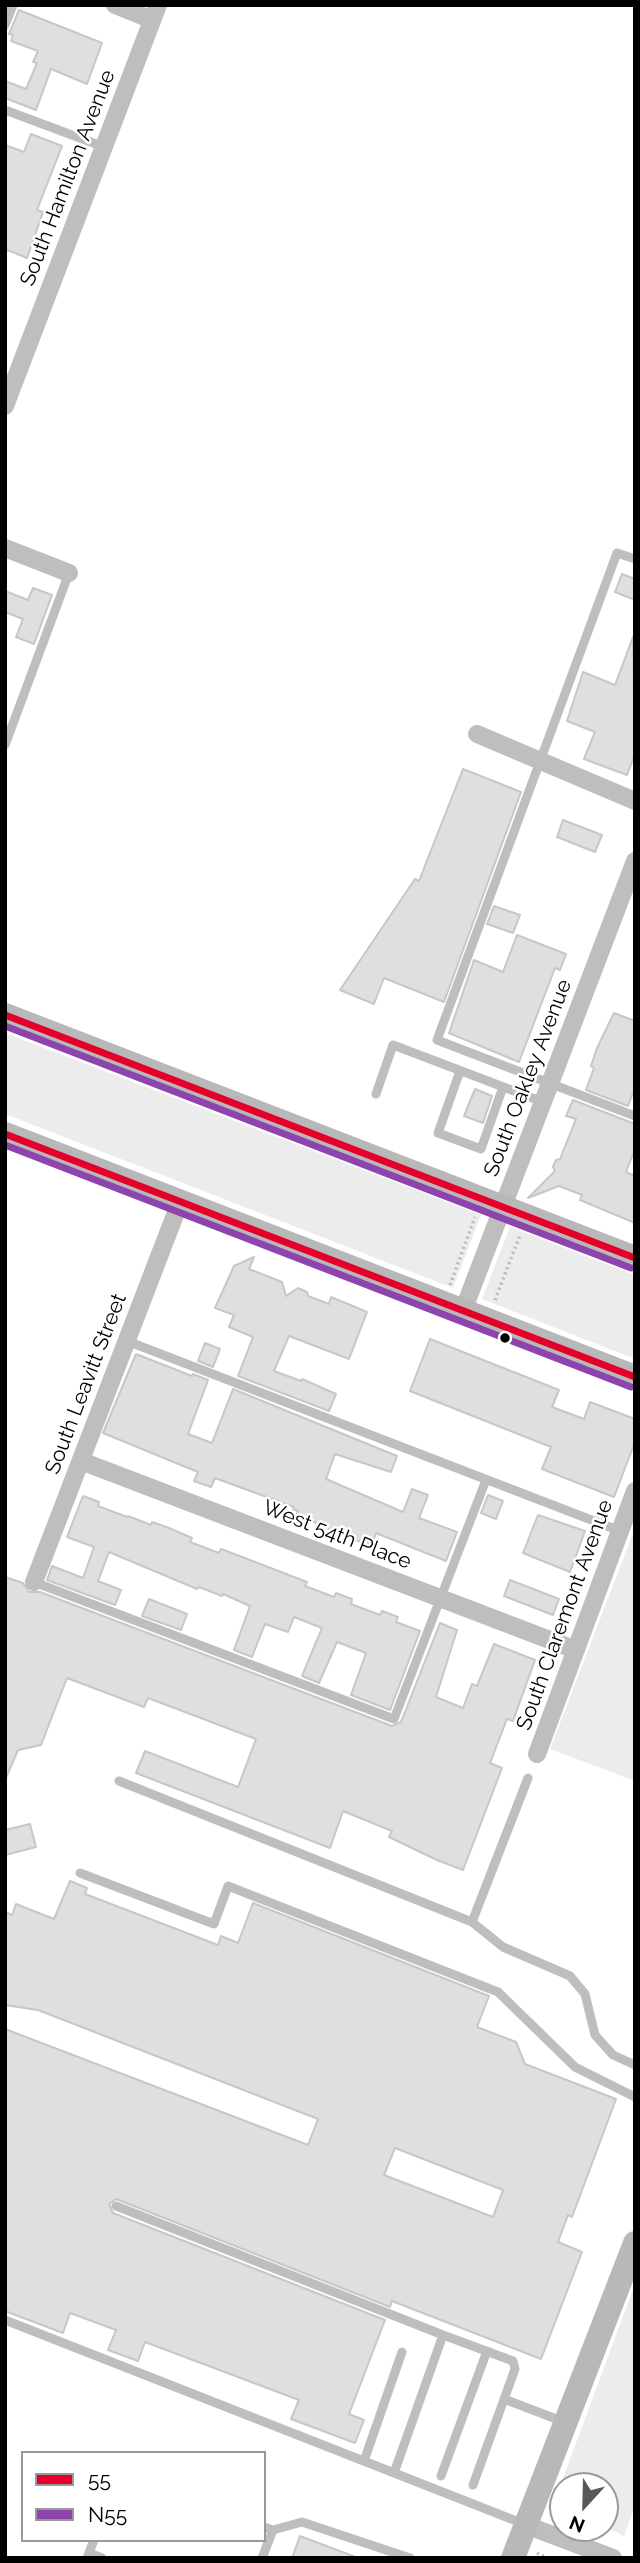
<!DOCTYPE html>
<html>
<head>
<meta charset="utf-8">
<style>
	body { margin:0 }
	#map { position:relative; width:640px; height:2563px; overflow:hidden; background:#fff; font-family:Raleway,sans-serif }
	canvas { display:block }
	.frame { position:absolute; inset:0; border:7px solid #000; pointer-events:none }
	.legend { position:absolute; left:21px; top:2451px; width:245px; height:91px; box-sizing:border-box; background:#fff; border:2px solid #999; margin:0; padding:9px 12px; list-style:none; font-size:21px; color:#000 }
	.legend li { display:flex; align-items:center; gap:14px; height:35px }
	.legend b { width:35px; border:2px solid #999 }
	.north { position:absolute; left:549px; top:2472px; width:70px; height:70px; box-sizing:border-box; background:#fff; border:2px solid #999; border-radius:50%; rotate:202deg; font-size:19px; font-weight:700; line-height:28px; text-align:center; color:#000 }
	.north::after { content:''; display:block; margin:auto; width:24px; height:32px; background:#595959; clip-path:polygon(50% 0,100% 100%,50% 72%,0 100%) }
</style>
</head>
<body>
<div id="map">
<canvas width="640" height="2563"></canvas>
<div class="frame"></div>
<ul class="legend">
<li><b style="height:9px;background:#e4002b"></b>55</li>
<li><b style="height:9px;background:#8e44ad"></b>N55</li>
</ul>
<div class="north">N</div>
</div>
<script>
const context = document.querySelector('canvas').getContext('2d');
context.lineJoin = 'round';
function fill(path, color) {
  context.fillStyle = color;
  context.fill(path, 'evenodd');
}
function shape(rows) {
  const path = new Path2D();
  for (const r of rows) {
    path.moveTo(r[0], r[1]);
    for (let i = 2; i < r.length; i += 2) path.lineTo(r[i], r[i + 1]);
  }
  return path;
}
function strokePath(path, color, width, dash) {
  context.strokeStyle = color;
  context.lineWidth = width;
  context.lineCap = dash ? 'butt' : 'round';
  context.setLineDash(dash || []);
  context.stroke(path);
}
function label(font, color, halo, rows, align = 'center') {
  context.font = font + ' Raleway,sans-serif';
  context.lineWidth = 5;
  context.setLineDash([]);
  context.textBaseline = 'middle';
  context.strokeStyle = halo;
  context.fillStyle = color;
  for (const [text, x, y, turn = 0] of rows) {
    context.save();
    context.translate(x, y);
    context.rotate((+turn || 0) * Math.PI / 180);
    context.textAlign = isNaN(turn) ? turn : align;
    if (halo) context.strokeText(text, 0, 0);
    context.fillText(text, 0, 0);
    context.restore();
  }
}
fill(shape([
	[5,1033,481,1215,453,1288,5,1114],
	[510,1227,635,1275,635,1359,482,1299],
	[635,1528,635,1781,550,1749],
	[635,2284,635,2506,624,2536,605,2527,605,2486,563,2486,563,2509,553,2505]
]), '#ececec');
const building = shape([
	[19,10,102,43,87,84,51,69,36,110,5,98,5,81,26,89,37,63,33,62,38,51,11,41,13,35,9,34,19,10],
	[31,134,62,146,37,210,43,212,27,258,5,249,5,145,24,152,31,134],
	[622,574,635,579,635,600,615,592,622,574],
	[33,588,52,595,34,644,16,637,23,619,5,612,5,591,28,600,33,588],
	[633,637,635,754,627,775,584,759,595,732,567,721,583,672,615,685,633,637],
	[463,769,521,792,444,1002,384,978,374,1004,340,990,415,879,419,881,463,769],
	[563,820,602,835,595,852,557,837,563,820],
	[494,906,520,915,513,933,487,924,494,906],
	[517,935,566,954,560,970,555,968,519,1062,449,1033,474,960,503,972,517,935],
	[614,1013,635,1021,635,1087,628,1106,586,1090,594,1068,591,1066,597,1048,614,1013],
	[475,1089,492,1096,483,1123,464,1116,475,1089],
	[573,1100,635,1124,635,1149,626,1172,635,1176,635,1223,580,1200,582,1195,559,1186,528,1198,555,1171,553,1167,556,1160,560,1159,576,1119,566,1116,573,1100],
	[254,1257,249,1269,282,1282,286,1296,298,1288,307,1292,308,1296,329,1304,331,1297,367,1312,349,1359,289,1336,274,1371,301,1381,302,1379,336,1394,329,1411,238,1376,253,1337,229,1327,234,1315,215,1308,234,1266,254,1257],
	[430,1339,559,1390,552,1407,584,1419,590,1402,635,1419,635,1442,614,1497,542,1469,551,1447,410,1391,430,1339],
	[205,1343,220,1349,213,1367,198,1361,205,1343],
	[136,1354,192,1376,193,1374,208,1380,188,1434,212,1443,233,1389,397,1456,391,1472,335,1454,326,1479,403,1512,412,1489,428,1495,419,1518,457,1532,446,1561,376,1533,372,1545,348,1538,297,1514,298,1511,293,1509,294,1507,215,1478,211,1487,194,1481,198,1472,103,1433,136,1354],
	[488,1495,503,1501,496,1519,481,1513,488,1495],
	[83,1496,99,1502,98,1506,127,1517,128,1516,151,1525,152,1522,169,1528,192,1538,190,1542,219,1553,221,1549,250,1560,307,1582,305,1586,334,1597,336,1593,352,1599,351,1604,380,1615,382,1611,398,1617,396,1622,420,1631,390,1710,351,1695,366,1653,337,1642,319,1683,302,1676,322,1628,294,1617,288,1632,265,1624,252,1657,234,1650,250,1606,223,1594,222,1596,199,1587,197,1589,109,1552,98,1581,121,1590,115,1605,47,1580,52,1566,83,1578,94,1547,67,1537,83,1496],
	[538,1515,585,1531,570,1572,523,1553,538,1515],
	[5,1577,23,1583,29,1592,40,1592,392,1726,401,1722,440,1623,457,1630,436,1697,463,1708,472,1684,477,1686,494,1644,535,1660,513,1721,507,1719,490,1763,502,1768,463,1870,437,1860,389,1837,392,1831,343,1811,330,1848,136,1773,145,1751,238,1787,256,1739,148,1698,144,1707,67,1678,41,1745,18,1750,5,1780,5,1577],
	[510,1580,559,1599,553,1615,504,1596,510,1580],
	[149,1599,187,1614,181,1630,142,1616,149,1599],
	[30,1824,36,1847,5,1855,5,1830,30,1824],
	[70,1881,87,1888,85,1894,218,1945,221,1936,238,1943,253,1903,489,1996,477,2027,516,2042,525,2064,616,2099,572,2217,568,2215,558,2242,582,2252,541,2359,392,2301,390,2307,116,2199,109,2204,113,2213,385,2320,349,2414,364,2420,355,2443,291,2419,299,2400,145,2342,138,2361,108,2350,116,2330,70,2313,63,2333,5,2311,5,2029,308,2145,318,2119,38,2010,5,2005,5,1912,12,1915,16,1904,54,1919,70,1881],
	[395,2148,503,2190,493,2217,384,2175,395,2148],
	[300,2536,353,2556,353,2558,292,2558,300,2536]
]);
fill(building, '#dfdfdf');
strokePath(building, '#c7c7c7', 2);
strokePath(shape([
	[450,1285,475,1217],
	[495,1300,520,1235],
	[537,2553,548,2558]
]), '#b9b9b9', 3.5, [2, 3.5]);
strokePath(shape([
	[5,25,13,5],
	[5,110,104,147],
	[635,559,617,553,437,1040,635,1116],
	[5,745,69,573],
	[460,1071,438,1133,481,1149,503,1087],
	[376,1094,393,1045,543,1102],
	[127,1341,620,1531],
	[34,1582,394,1719,486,1480],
	[119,1781,472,1922,503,1947,570,1976,585,1994,595,2035,613,2055,635,2065],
	[80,1873,214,1924,228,1886,498,1992,575,2067,635,2097],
	[472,1922,528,1778],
	[116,2206,443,2335],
	[5,2320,524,2524],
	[504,2399,564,2422],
	[364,2461,402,2352],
	[394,2473,443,2335,513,2361,515,2369,473,2485],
	[441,2476,487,2351],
	[273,2530,302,2522,410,2558],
	[89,2553,102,2558],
	[87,2558,94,2540],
	[262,2558,273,2530,264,2527]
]), '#bebebe', 9);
strokePath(shape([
	[115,5,152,20],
	[5,406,158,5],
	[5,548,69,573],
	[477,734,635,801],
	[463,1311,635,861],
	[81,1461,576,1650],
	[34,1582,180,1202],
	[537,1754,635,1491],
	[526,2525,613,2558]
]), '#bebebe', 18);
strokePath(shape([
	[5,1015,635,1258],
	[5,1134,635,1377],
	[513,2558,635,2243]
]), '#b8b8b8', 24);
strokePath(shape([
	[5,1015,635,1258],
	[5,1134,635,1377]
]), '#e4002b', 7);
strokePath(shape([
	[5,1026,631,1268],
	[5,1145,631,1387]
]), '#8e44ad', 7);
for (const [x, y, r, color] of [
	[505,1338,6,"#000"]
]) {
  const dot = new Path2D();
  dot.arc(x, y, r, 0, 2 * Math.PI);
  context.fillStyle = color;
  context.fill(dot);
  strokePath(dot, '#fff', 2.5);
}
label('21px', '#000', '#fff', [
	["South Hamilton Avenue",68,178,-69],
	["South Oakley Avenue",528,1078,-69],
	["South Leavitt Street",86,1384,-69],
	["West 54th Place",337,1535,21],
	["South Claremont Avenue",565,1615,-70]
]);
</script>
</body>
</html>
